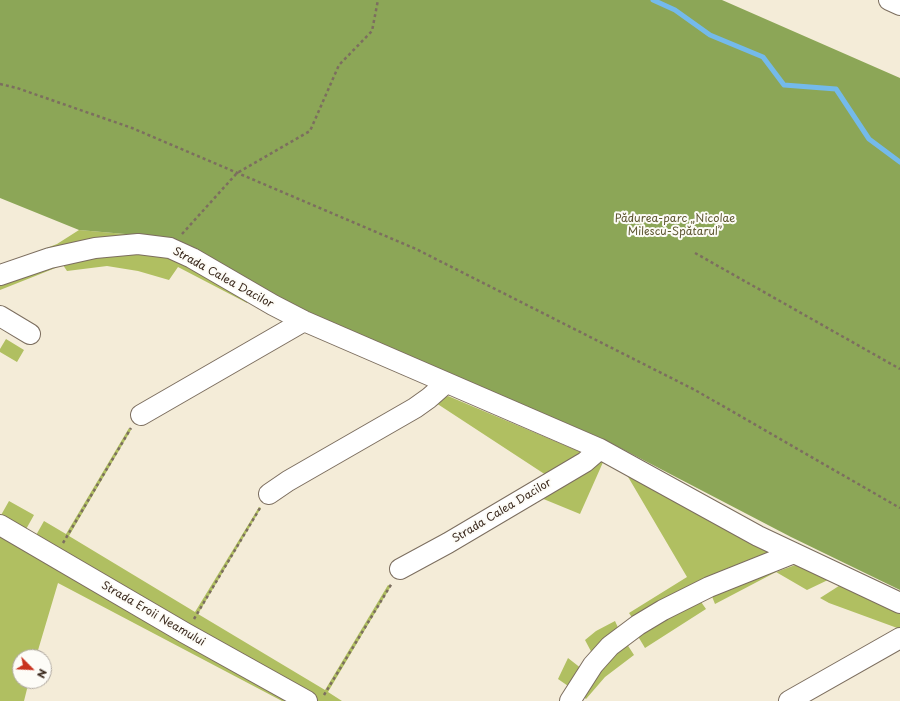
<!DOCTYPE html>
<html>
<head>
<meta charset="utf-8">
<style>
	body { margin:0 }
	#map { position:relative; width:900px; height:701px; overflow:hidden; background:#f4ecd8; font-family:"Playpen Sans",sans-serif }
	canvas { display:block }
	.north { position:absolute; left:12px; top:649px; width:40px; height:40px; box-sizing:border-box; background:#fdfcf7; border:1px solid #afa8a0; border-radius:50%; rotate:114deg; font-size:11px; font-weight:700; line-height:16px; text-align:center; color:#3b2a1e }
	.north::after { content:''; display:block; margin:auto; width:14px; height:18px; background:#c8321e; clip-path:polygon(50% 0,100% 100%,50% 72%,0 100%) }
</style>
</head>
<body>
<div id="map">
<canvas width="900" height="701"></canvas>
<div class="north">N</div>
</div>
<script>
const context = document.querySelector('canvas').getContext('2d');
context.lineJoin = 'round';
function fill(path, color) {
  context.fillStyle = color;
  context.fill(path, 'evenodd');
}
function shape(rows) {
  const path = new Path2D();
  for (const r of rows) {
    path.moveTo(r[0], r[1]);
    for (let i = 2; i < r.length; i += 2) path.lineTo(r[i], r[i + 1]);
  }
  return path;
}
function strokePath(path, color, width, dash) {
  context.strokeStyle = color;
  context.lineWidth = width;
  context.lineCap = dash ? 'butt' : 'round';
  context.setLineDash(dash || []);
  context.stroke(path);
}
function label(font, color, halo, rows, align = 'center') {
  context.font = font + ' "Playpen Sans",sans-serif';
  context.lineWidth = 4;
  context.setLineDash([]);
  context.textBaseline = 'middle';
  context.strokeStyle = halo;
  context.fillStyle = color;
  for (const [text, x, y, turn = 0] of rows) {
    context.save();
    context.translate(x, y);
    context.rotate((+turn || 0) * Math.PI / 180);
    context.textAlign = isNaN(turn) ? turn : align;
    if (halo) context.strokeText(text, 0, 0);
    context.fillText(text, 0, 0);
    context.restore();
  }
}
fill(shape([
	[79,230,125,234,157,239,0,266,57,244],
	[88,254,169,254,248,297,247,303,178,267,169,280,138,271,107,266,67,271,63,265,0,290,0,280],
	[6,339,24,350,17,362,0,352,0,349],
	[448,396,583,453,546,475,436,403],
	[129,428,131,430,69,536,195,612,259,507,261,508,198,614,325,690,388,585,391,586,328,692,342,701,317,701,35,537,44,521,66,534],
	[604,460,580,514,541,498],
	[624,470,776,553,635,622,629,613,687,577],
	[9,501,34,515,25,531,0,517],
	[0,531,291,701,282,701,58,583,36,657,20,657,20,681,29,681,24,701,0,701],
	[798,564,830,579,807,590,776,572,715,604,711,594,767,570,776,572],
	[842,584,900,608,900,629,829,603,820,598],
	[699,599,706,609,645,648,636,633],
	[615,621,620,632,594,657,585,640,596,631],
	[625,641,634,655,605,677,586,699,580,694],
	[568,658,582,669,571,688,558,679]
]), '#b0bf61');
fill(shape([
	[0,0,722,0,900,78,900,590,791,537,603,439,262,293,157,239,125,234,79,230,0,198]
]), '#8ca657');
strokePath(shape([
	[653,0,675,10,710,35,763,57,784,85,836,89,869,139,900,162]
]), '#74baeb', 5);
const minor = shape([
	[889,0,900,5],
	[0,275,50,258,95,248,138,244,170,248,192,258,273,305,304,321,600,449,758,536,900,603],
	[0,316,30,334],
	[141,415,304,321],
	[269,494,288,481,415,408,429,398,446,383],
	[0,525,185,633,307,701],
	[400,569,448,543,585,462,600,449],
	[570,701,593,665,610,646,638,625,663,610,709,587,794,553],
	[789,701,900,638]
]);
strokePath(minor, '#7c6e5f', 22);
strokePath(shape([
	[0,84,17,88,132,128,416,249,695,390,900,508],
	[182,234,237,173,310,131,339,65,372,31,378,0],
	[695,253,900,369],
	[63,543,131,428],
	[194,619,260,508],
	[324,695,392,583]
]), '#7c6e5f', 2.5, [3, 3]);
strokePath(minor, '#fff', 20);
label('11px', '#5e5732', '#fdfcf7', [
	["Pădurea-parc „Nicolae",675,219],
	["Milescu-Spătarul”",675,232]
]);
label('11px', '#3b2a1e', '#fdfcf7', [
	["Strada Calea Dacilor",223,278,29],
	["Strada Calea Dacilor",502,511,-31],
	["Strada Eroii Neamului",153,614,30]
]);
</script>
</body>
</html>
